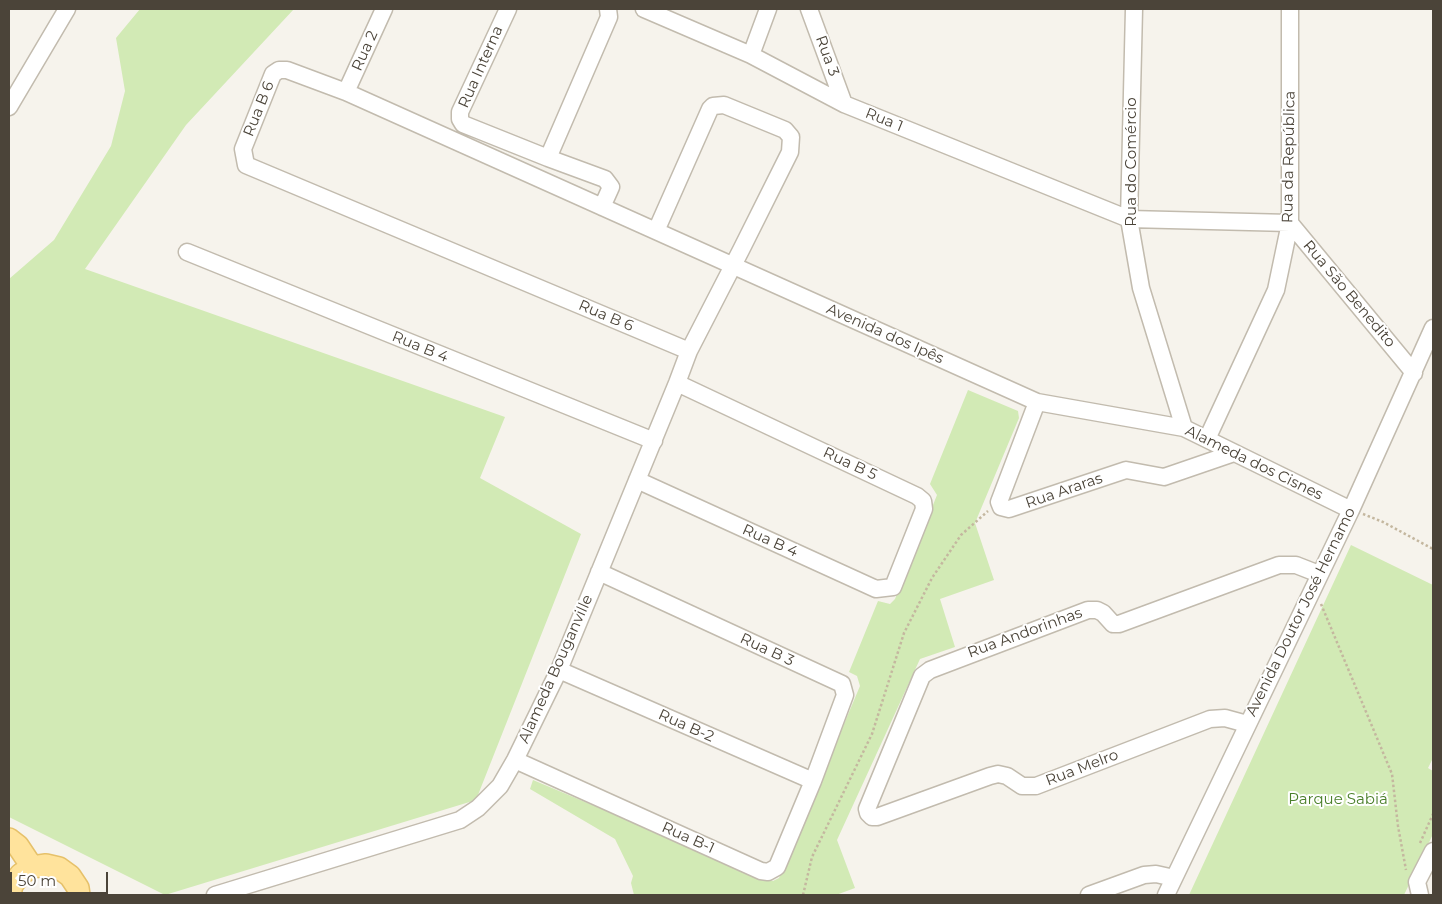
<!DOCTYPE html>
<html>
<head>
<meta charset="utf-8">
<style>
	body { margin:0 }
	#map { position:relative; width:1442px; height:904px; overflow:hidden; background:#f6f3ec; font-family:Montserrat,sans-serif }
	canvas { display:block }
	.frame { position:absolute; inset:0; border:10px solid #4b4439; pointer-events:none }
	.scale { position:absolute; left:10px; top:872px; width:98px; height:22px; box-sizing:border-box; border:2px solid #4b4439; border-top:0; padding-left:6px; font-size:15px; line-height:18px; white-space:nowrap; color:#4b4439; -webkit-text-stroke:4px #fff; paint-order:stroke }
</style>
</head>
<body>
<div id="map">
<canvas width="1442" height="904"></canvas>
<div class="frame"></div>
<div class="scale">50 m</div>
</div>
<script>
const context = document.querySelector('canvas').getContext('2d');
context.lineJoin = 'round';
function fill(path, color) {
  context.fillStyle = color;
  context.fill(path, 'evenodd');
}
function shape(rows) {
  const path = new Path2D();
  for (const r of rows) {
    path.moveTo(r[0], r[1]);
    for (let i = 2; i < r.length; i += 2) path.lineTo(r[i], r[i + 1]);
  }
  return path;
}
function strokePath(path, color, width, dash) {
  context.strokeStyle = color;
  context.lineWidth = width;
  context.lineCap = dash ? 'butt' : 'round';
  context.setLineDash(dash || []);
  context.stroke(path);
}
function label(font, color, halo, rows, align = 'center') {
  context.font = font + ' Montserrat,sans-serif';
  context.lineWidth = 4;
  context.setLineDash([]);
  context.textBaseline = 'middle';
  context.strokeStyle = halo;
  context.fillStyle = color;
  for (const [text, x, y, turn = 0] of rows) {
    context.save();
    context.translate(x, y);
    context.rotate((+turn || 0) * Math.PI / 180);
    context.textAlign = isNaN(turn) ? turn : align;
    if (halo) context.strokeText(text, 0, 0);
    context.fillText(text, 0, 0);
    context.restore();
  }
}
fill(shape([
	[140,9,294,9,186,125,85,269,505,417,480,478,581,534,476,800,165,895,9,817,9,279,54,240,111,146,125,91,116,38],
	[968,390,1018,411,1019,418,975,523,994,580,940,599,955,647,920,659,837,840,855,888,836,895,634,895,631,883,633,876,615,839,530,789,533,780,773,881,779,878,860,686,857,676,849,672,878,601,890,604,895,599,937,495,930,484],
	[1351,545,1433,585,1433,758,1428,768,1433,771,1433,834,1404,895,1189,895]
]), '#d2eab5');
const minor = shape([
	[508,9,460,112,460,119,463,124,548,158,605,179,611,187,602,207],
	[644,9,751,55,844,104,1129,219,1290,223,1414,373],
	[809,9,844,104],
	[1134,9,1129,219,1141,288,1184,428],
	[751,55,768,9],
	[346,92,384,9],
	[9,107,67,9],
	[548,158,609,17,608,9],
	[187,252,654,441],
	[689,351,246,165,243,149,273,74,279,70,287,70,346,92,1037,402,1184,428,1351,510],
	[1037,402,999,502,1001,507,1009,509,1126,470,1164,477,1234,453],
	[1207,439,1276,290,1290,223,1290,9],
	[637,480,876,589,893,587,924,509,923,501,917,496,677,383],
	[559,670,813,781],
	[1247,724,1225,718,1210,719,1036,786,1022,786,1007,776,998,774,990,776,877,817,872,817,868,813,867,809,922,676,930,670,1088,610,1097,610,1103,613,1113,624,1119,624,1279,565,1296,565,1319,574],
	[515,760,761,871,768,872,777,867,813,781,845,695,842,684,599,572],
	[215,895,460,820,478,808,500,786,515,760,559,670,677,383,689,351,741,250,790,152,791,137,785,130,724,105,713,106,710,109,656,231],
	[1089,895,1144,875,1156,874,1174,878],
	[1166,895,1351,510,1433,328],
	[1420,895,1417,882,1433,851]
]);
const major = shape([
	[9,839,18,846,32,867],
	[10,895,12,885,21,874,32,867,46,865,59,868,70,876,78,888,79,895]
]);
strokePath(minor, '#c2bbae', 19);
strokePath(major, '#e6c16a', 24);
strokePath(shape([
	[1363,514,1383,522,1433,549],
	[1321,604,1392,774,1398,826,1406,870],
	[1420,843,1433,814],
	[803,895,812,857,872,734,904,633,932,578,961,535,988,511]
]), '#c4b79f', 2.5, [2.5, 2.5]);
strokePath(minor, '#fff', 16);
strokePath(major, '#ffe39c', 21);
label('15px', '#4b4439', '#fff', [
	["Rua 2",365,51,-66],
	["Rua 3",827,56,70],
	["Rua Interna",481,67,-66],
	["Rua B 6",259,109,-68],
	["Rua 1",884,120,22],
	["Rua da República",1289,157,-89],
	["Rua do Comércio",1132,162,-90],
	["Rua São Benedito",1349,294,50],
	["Rua B 6",606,316,23],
	["Avenida dos Ipês",885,334,24],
	["Rua B 4",420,347,22],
	["Alameda dos Cisnes",1254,463,26],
	["Rua B 5",850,464,25],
	["Rua Araras",1064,491,-19],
	["Rua B 4",770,541,24],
	["Avenida Doutor José Hernamo",1301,612,-64],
	["Rua Andorinhas",1025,633,-20],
	["Rua B 3",767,650,25],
	["Alameda Bouganville",556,669,-66],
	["Rua B-2",686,726,24],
	["Rua Melro",1082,768,-21],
	["Rua B-1",688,838,24]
]);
label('15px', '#4a7f2a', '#fff', [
	["Parque Sabiá",1338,800]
]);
</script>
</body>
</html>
